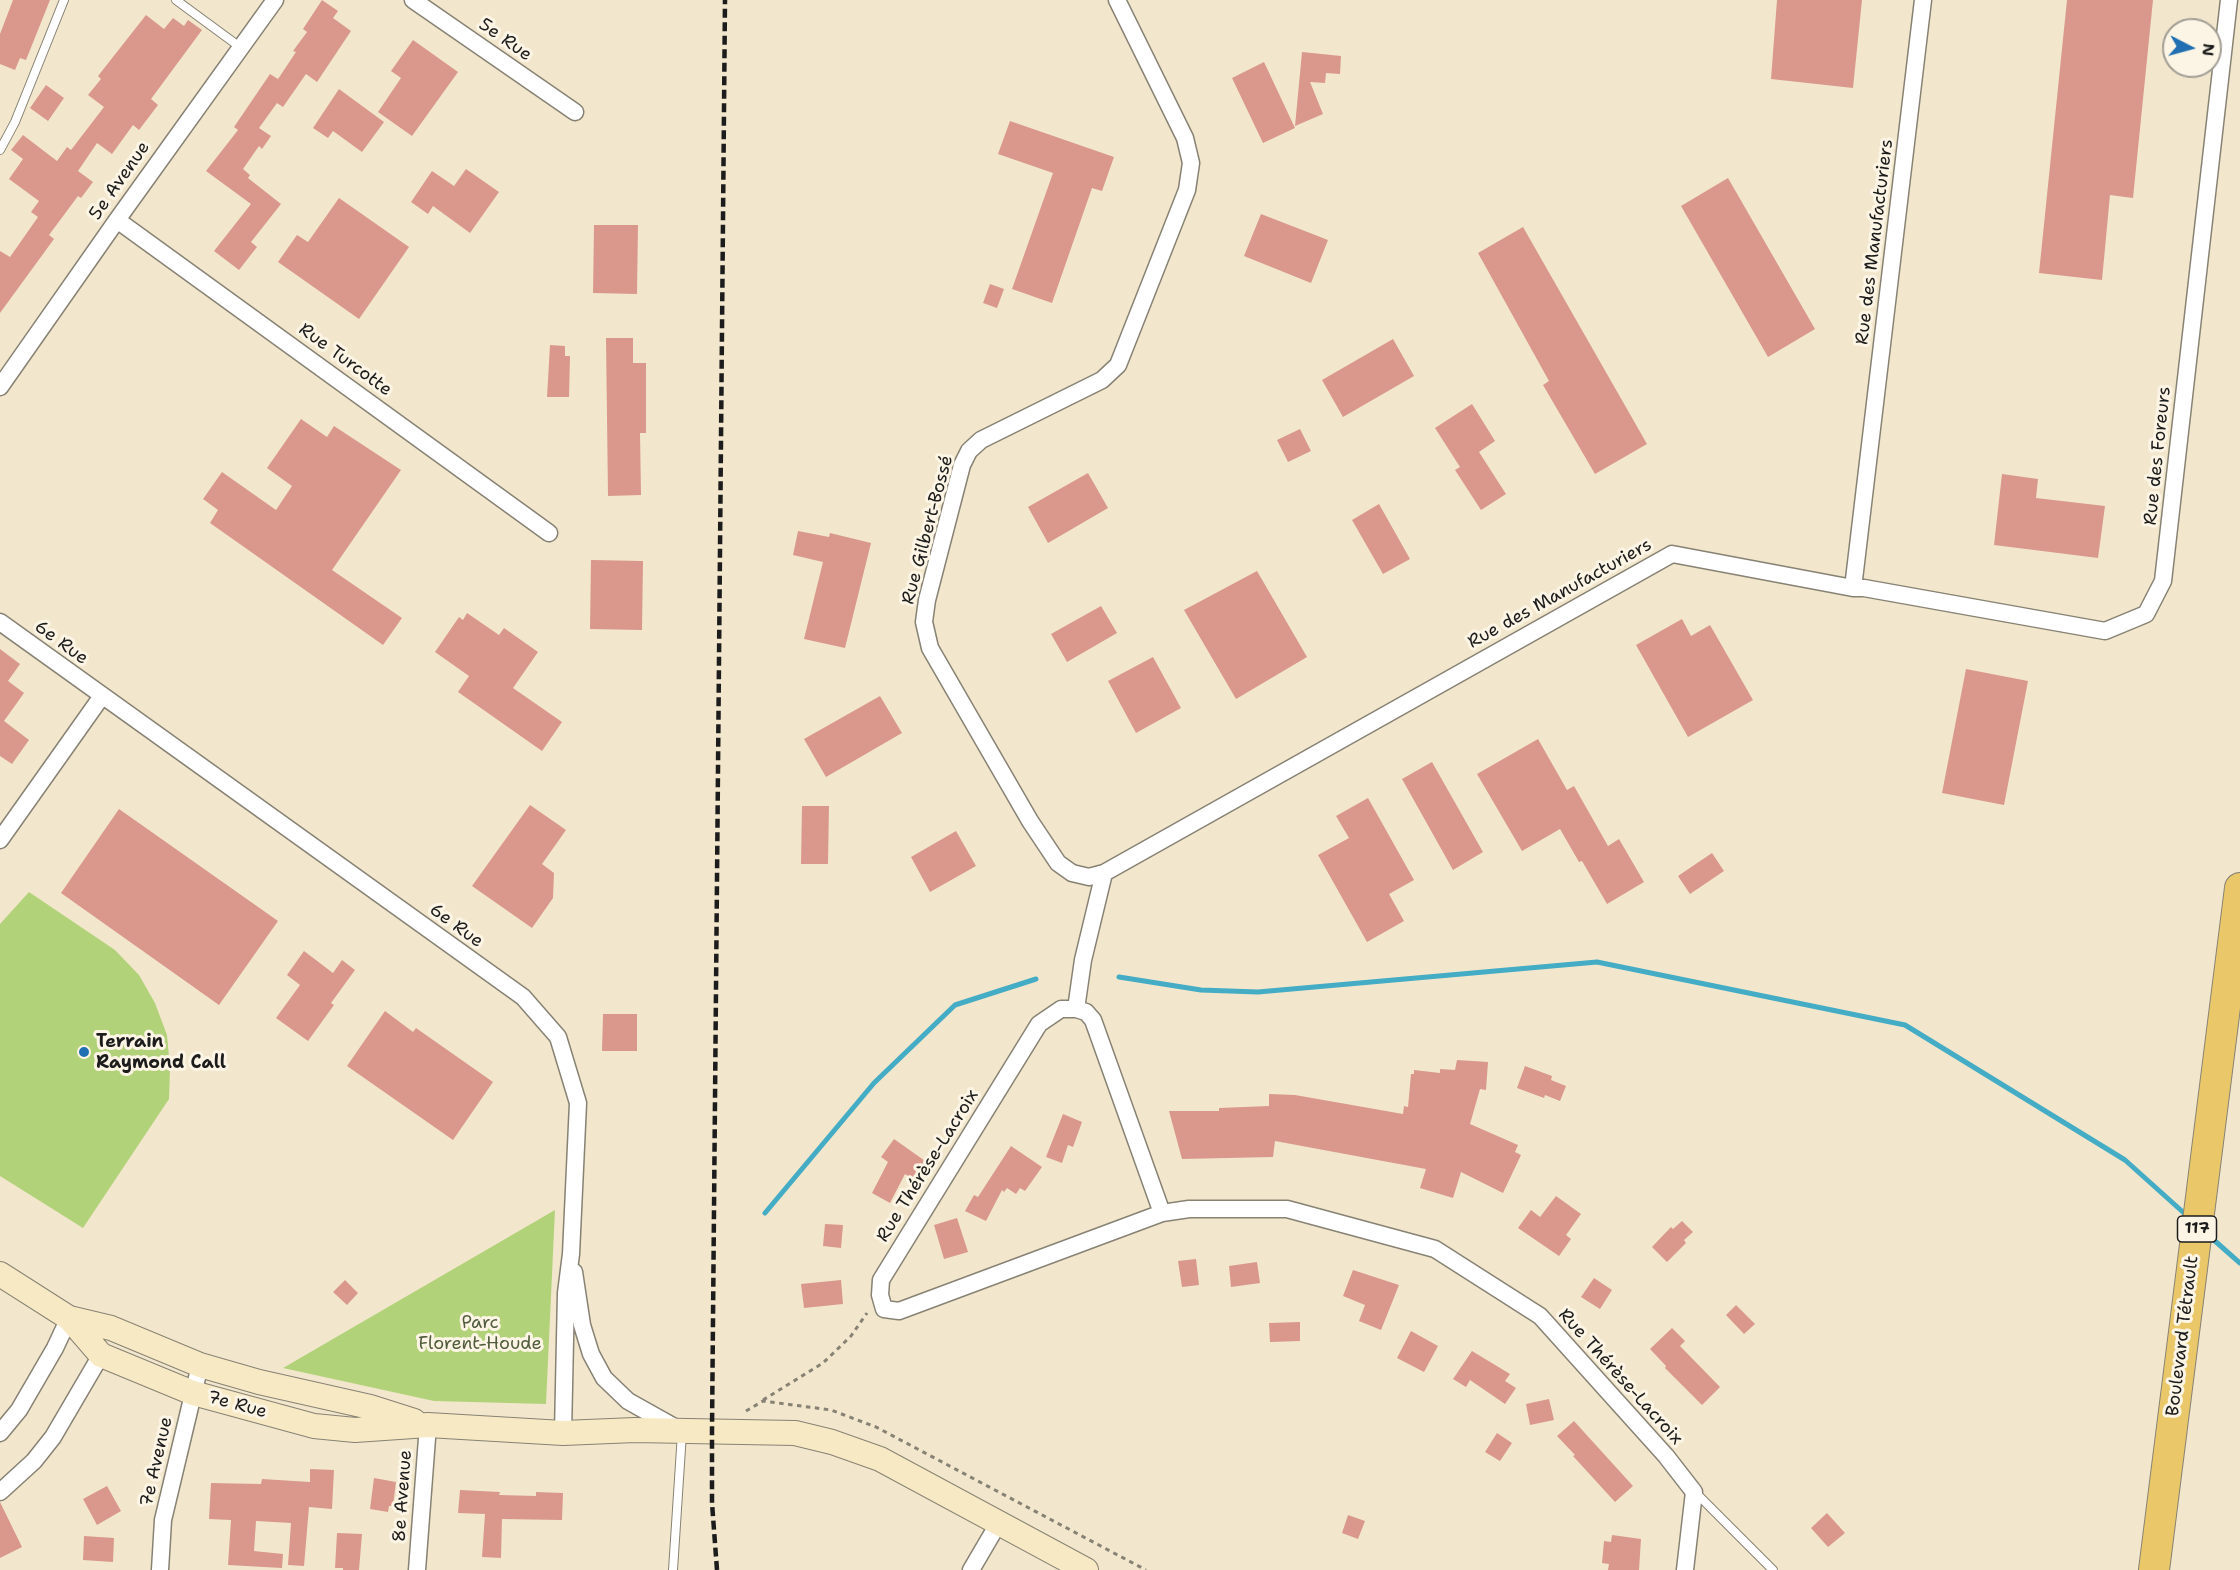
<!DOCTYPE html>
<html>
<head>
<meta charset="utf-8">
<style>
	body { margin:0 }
	#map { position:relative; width:2240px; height:1570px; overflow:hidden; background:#f2e7cc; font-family:"Shantell Sans",sans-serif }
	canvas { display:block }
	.north { position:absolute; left:2162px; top:18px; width:60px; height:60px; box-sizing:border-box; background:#fcf5e5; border:2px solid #a29e95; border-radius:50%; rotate:96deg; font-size:16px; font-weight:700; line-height:24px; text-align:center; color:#1c1c1c }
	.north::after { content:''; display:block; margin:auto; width:21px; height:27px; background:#1f6fb2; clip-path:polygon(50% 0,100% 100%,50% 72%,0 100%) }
</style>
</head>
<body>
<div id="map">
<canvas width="2240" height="1570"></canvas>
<div class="north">N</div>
</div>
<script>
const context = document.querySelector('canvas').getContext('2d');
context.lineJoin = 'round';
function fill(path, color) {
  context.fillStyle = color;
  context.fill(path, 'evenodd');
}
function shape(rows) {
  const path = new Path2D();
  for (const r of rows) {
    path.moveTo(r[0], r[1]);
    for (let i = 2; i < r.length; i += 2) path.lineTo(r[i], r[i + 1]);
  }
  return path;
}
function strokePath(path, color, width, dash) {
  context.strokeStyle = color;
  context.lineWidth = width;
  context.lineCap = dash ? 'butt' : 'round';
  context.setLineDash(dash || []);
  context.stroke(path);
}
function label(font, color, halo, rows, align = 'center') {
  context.font = font + ' "Shantell Sans",sans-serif';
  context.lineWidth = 6;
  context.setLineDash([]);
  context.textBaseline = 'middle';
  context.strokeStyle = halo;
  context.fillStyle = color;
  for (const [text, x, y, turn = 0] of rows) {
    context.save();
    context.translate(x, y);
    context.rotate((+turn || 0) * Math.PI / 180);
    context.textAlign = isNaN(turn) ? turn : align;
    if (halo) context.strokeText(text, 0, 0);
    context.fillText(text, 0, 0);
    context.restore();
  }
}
fill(shape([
	[29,892,115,950,139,975,155,1003,167,1035,170,1068,169,1099,83,1228,0,1176,0,924],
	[555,1210,546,1404,434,1401,283,1368]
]), '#b2d27a');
strokePath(shape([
	[1119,977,1201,990,1258,992,1597,962,1905,1025,2125,1160,2184,1213],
	[765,1213,874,1083,955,1005,1036,979],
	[2215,1241,2240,1263]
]), '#44acc4', 5);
fill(shape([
	[13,0,50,0,26,60,20,58,15,70,0,64,0,34],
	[322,0,338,11,333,18,351,31,317,82,306,74,283,107,277,103,259,128,271,136,262,149,259,146,243,169,250,175,248,178,281,204,251,242,257,247,239,270,214,251,251,204,206,171,238,130,234,127,270,74,278,79,296,52,293,51,307,32,303,29],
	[1777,0,1862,0,1853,88,1771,79],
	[2067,0,2153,0,2133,198,2110,195,2102,280,2039,273],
	[146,15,164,29,173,18,184,26,188,20,202,30,151,99,158,105,139,130,133,125,112,154,97,143,78,171,93,182,81,198,78,196,49,235,54,239,0,313,0,251,10,257,38,217,31,212,39,201,9,179,23,159,11,150,23,135,57,161,67,147,71,150,104,107,88,95,101,79,98,76],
	[413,40,458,72,412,136,378,112,401,78,391,71],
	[1302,52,1341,56,1340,74,1326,73,1325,83,1310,82,1323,114,1295,126],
	[1264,62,1295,128,1263,143,1232,78],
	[46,85,64,98,48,121,30,108],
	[339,89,384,122,362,152,333,131,328,138,313,128],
	[1010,121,1114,157,1102,191,1092,188,1052,303,1012,289,1053,173,998,154],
	[466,169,499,192,470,233,433,206,428,214,411,202,432,171,454,186],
	[1728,178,1815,329,1768,357,1681,206],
	[339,198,409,247,359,319,278,262,297,235,308,242],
	[1261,214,1328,240,1311,283,1244,256],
	[594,225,638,225,637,294,593,293],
	[1523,227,1647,444,1595,474,1543,385,1549,381,1478,253],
	[990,284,1004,289,997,308,983,303],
	[606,338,633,338,633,363,646,363,646,433,640,433,641,495,608,496],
	[1393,339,1414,376,1343,417,1322,380],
	[550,345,565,346,565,356,570,356,569,397,547,397],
	[1472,404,1495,441,1479,452,1506,494,1481,510,1455,470,1460,467,1435,428],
	[301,419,327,437,334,426,401,470,332,570,402,618,383,645,210,523,218,510,203,499,222,472,276,510,292,486,267,468],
	[1300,429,1311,451,1288,462,1277,440],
	[1088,473,1108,508,1048,543,1028,507],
	[2002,474,2038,479,2036,498,2105,506,2098,558,1994,545],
	[1379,504,1410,559,1383,574,1352,520],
	[798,531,829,537,830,533,871,543,845,648,804,639,823,562,793,555],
	[591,560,643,561,642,630,590,629],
	[1257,571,1307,657,1236,699,1184,610],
	[1101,606,1117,633,1067,662,1051,634],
	[467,613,499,635,504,628,538,652,513,688,562,722,542,751,458,692,469,676,435,652,459,617,463,620],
	[1682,619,1691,636,1710,625,1753,700,1688,737,1636,645],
	[0,649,20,664,8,681,24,693,4,721,29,740,12,764,0,756],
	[1153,657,1181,708,1136,733,1108,681],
	[1966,669,2028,681,2004,805,1942,793],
	[880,696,902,733,826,777,804,739],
	[1538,739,1567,790,1574,786,1608,846,1619,839,1644,882,1607,904,1582,861,1579,862,1560,829,1522,851,1477,774],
	[1432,762,1483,852,1453,870,1402,779],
	[1368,798,1414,880,1389,894,1404,921,1367,942,1318,855,1349,838,1336,816],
	[530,805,566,830,542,864,554,873,553,898,532,928,472,886],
	[802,806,829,806,828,864,801,864],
	[119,809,278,921,219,1005,61,893],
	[956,831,976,866,930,892,911,857],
	[1712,853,1724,871,1690,894,1678,876],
	[304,951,333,973,342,960,355,970,331,1003,334,1005,308,1041,276,1018,300,985,287,975],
	[385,1011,413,1032,416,1028,493,1082,453,1140,347,1066],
	[603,1014,637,1014,637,1051,602,1051],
	[1457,1060,1488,1062,1486,1090,1480,1089,1470,1124,1518,1145,1515,1152,1521,1155,1503,1193,1461,1172,1453,1198,1420,1188,1426,1169,1275,1141,1273,1157,1182,1159,1169,1111,1219,1111,1219,1108,1269,1106,1269,1094,1295,1095,1403,1114,1404,1106,1408,1107,1411,1074,1414,1074,1414,1070,1440,1073,1440,1069,1455,1070],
	[1525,1066,1552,1076,1551,1080,1566,1086,1560,1101,1545,1095,1544,1098,1517,1088],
	[1063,1114,1082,1122,1073,1147,1068,1145,1062,1163,1046,1157],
	[894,1139,928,1163,915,1181,905,1174,890,1203,872,1193,888,1162,881,1157],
	[1011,1146,1042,1167,1025,1191,1020,1188,1016,1194,1007,1188,1004,1192,1002,1190,986,1221,965,1211,974,1195,978,1197],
	[1556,1196,1581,1214,1566,1235,1571,1239,1559,1256,1518,1228,1531,1210,1540,1217],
	[957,1218,968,1252,944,1259,934,1225],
	[1682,1221,1693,1232,1684,1240,1686,1243,1667,1262,1652,1247,1671,1227,1673,1229],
	[825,1224,843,1225,841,1248,823,1246],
	[1196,1259,1199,1285,1182,1287,1178,1261],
	[1257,1262,1260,1283,1231,1287,1229,1266],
	[1353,1270,1399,1285,1381,1330,1359,1321,1365,1305,1343,1296],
	[1594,1278,1612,1290,1600,1309,1581,1297],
	[345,1280,358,1293,347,1305,333,1292],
	[841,1280,843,1304,804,1308,801,1284],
	[1736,1305,1755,1324,1744,1334,1726,1315],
	[1300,1322,1300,1341,1270,1342,1269,1323],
	[1672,1328,1685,1341,1680,1346,1720,1387,1702,1405,1665,1368,1666,1366,1650,1349],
	[1411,1331,1438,1346,1424,1372,1397,1358],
	[1472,1351,1510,1374,1505,1381,1516,1388,1505,1404,1470,1380,1466,1387,1453,1379],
	[1549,1399,1554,1420,1530,1425,1526,1404],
	[1574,1421,1633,1486,1615,1502,1573,1456,1575,1455,1557,1436],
	[1497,1433,1512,1443,1500,1461,1485,1452],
	[310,1469,334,1470,332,1509,309,1507,304,1566,288,1565,291,1523,256,1521,254,1551,283,1554,282,1568,228,1565,231,1520,209,1519,211,1483,261,1484,262,1479,310,1482],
	[374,1478,396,1482,393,1506,389,1506,388,1512,370,1509],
	[107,1486,121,1511,97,1525,83,1499],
	[460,1490,500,1492,499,1495,536,1496,536,1492,563,1493,562,1520,502,1519,501,1558,482,1557,485,1514,458,1513],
	[0,1502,22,1547,0,1558],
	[1827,1513,1845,1533,1828,1547,1811,1528],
	[1348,1515,1365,1521,1358,1539,1342,1533],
	[337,1533,362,1534,359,1570,343,1570,343,1568,335,1568],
	[1612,1535,1641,1539,1639,1570,1608,1570,1609,1564,1602,1563,1604,1541,1611,1542],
	[84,1536,114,1538,113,1562,83,1560]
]), '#d9988b');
const lane = shape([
	[176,0,240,47],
	[0,150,15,122,64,0],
	[1695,1492,1773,1570],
	[673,1570,682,1433]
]);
const street = shape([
	[413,0,575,112],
	[1117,0,1185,138,1191,163,1187,190,1118,365,1102,380,981,440,969,451,962,465,927,600,924,622,930,648,1030,821,1058,863,1072,873,1089,877,1104,873,1672,554,1853,588,1864,588,2105,631,2146,614,2163,581,2229,0],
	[117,220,549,533],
	[0,387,117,220,275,0],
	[1853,588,1923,0],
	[0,622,523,997,558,1037,578,1103,571,1254,566,1293,563,1433],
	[0,840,102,696],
	[1076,1009,1083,960,1104,873],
	[1162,1213,1093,1020,1086,1012,1076,1009,1061,1009,1039,1024,881,1280,880,1295,884,1309,899,1311,1162,1213,1189,1209,1287,1209,1435,1249,1540,1316,1666,1456,1694,1492,1685,1570],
	[574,1272,582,1325,591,1354,604,1378,628,1401,678,1429],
	[0,1433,19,1410,55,1348,69,1318],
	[0,1492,34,1461,53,1437,101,1355],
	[160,1570,163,1520,200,1365],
	[417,1570,428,1425],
	[971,1570,998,1524]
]);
const secondary = shape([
	[0,1274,69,1318,101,1355,193,1393,314,1426,355,1430,428,1425,563,1433,635,1430,795,1433,832,1442,880,1459,1086,1570],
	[69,1318,111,1328,200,1365,259,1382,370,1407,414,1421]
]);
const highway = shape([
	[2154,1570,2240,888]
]);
strokePath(lane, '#878274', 10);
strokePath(street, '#878274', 19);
strokePath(secondary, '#878274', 26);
strokePath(highway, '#878274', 32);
strokePath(shape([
	[763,1400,823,1363,851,1336,867,1313],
	[746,1411,763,1401,831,1410,876,1427,1146,1570]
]), '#878274', 3, [4.5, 4.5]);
strokePath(lane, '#fff', 8);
strokePath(street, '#fff', 16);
strokePath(secondary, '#f7e9c3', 24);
strokePath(highway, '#eac769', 30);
strokePath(shape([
	[717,1570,712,1503,712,1430,725,0]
]), '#1c1c1c', 4.5, [9, 4.5]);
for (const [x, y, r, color] of [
	[84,1052,6,"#1f6fb2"]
]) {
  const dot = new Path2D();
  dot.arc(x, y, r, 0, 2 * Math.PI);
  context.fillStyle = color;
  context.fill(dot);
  strokePath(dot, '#fcf5e5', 2);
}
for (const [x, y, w] of [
	[2197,1229,39]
]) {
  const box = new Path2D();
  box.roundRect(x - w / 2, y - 13, w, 26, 4.5);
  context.fillStyle = '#fcf5e5';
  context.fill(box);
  strokePath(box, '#1c1c1c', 1.5);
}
label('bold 16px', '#1c1c1c', null, [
	["117",2197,1229]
]);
label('18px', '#1c1c1c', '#fcf5e5', [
	["5e Rue",505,40,35],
	["5e Avenue",120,181,-55],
	["Rue des Manufacturiers",1875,242,-83],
	["Rue Turcotte",345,360,36],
	["Rue des Foreurs",2158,456,-84],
	["Rue Gilbert-Bossé",928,530,-75],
	["Rue des Manufacturiers",1560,594,-29],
	["6e Rue",61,643,36],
	["6e Rue",456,926,36],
	["Rue Thérèse-Lacroix",928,1166,-58],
	["Boulevard Tétrault",2183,1336,-83],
	["Rue Thérèse-Lacroix",1620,1377,48],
	["7e Rue",237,1405,15],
	["7e Avenue",157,1462,-77],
	["8e Avenue",403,1496,-86]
]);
label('bold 18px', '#1c1c1c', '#fcf5e5', [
	["Terrain",96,1042],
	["Raymond Call",96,1063]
], 'left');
label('18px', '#505c3d', '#fcf5e5', [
	["Parc",480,1323],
	["Florent-Houde",480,1344]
]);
</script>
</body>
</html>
